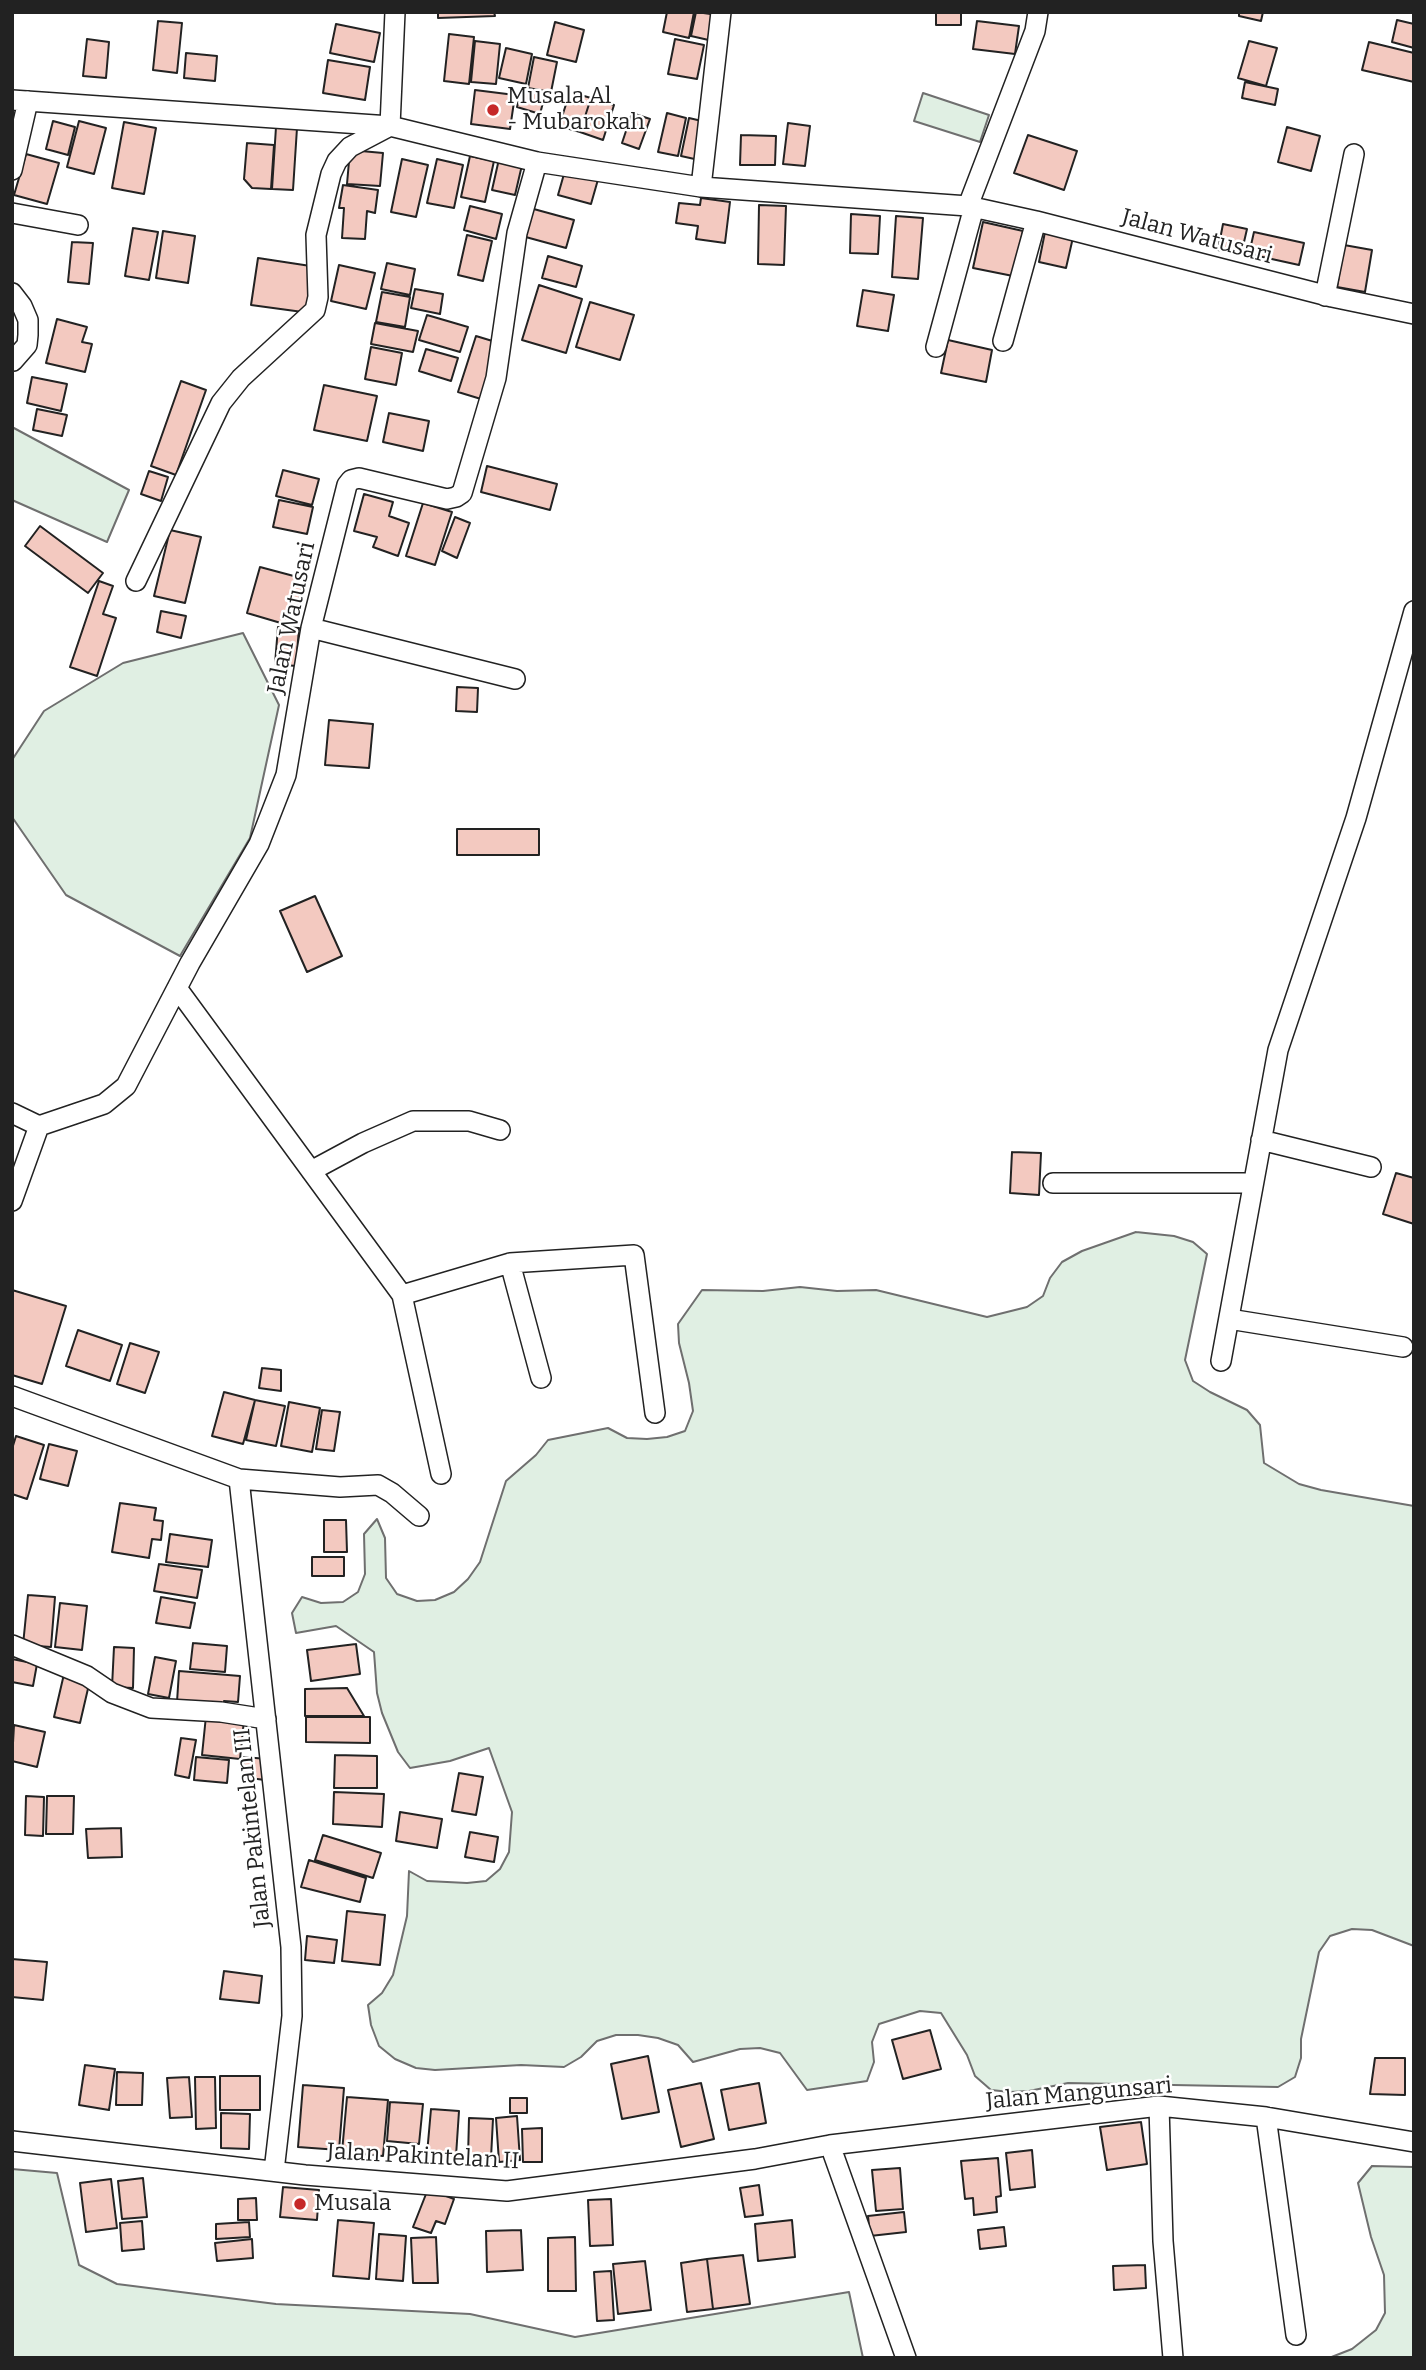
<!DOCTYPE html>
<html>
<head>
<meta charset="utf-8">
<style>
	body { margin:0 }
	#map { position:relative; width:1426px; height:2370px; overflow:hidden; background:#fff; font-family:Bitter,serif }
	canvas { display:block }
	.frame { position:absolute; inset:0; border:14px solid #222; pointer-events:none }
</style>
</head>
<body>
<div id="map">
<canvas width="1426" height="2370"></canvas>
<div class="frame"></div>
</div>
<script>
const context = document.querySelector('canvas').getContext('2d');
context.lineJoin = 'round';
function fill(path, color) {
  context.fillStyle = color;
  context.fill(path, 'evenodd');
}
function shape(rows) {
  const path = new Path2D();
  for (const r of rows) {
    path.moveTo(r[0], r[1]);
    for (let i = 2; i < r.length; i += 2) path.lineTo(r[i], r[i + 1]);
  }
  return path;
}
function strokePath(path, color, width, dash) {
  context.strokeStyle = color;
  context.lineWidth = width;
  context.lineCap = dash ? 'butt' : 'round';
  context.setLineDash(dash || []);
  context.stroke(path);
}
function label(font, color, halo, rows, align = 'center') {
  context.font = font + ' Bitter,serif';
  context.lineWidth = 5;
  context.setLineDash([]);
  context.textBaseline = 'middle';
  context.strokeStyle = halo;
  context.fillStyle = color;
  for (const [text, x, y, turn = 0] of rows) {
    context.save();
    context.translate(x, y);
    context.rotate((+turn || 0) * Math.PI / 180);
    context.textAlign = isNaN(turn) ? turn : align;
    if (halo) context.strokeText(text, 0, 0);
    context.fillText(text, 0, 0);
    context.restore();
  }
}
const green = shape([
	[923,93,989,115,980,142,914,121,923,93],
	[12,427,129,490,107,542,12,500,12,427],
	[243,633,279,705,250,838,180,956,66,895,12,817,12,760,44,711,123,663,243,633],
	[1136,1232,1174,1236,1193,1242,1207,1254,1185,1360,1193,1381,1210,1392,1247,1410,1260,1425,1264,1463,1299,1484,1321,1490,1414,1506,1414,1946,1372,1930,1352,1929,1330,1936,1319,1952,1301,2039,1301,2058,1295,2077,1278,2087,1068,2083,1029,2091,1010,2092,991,2090,975,2076,967,2055,941,2013,920,2011,879,2024,872,2042,874,2062,867,2081,807,2090,780,2053,760,2048,740,2049,693,2062,678,2045,658,2038,638,2035,616,2035,597,2041,581,2057,564,2067,521,2065,435,2070,416,2068,395,2059,379,2046,371,2025,368,2005,382,1993,393,1975,407,1916,409,1871,427,1881,467,1883,486,1881,500,1869,509,1852,512,1812,489,1748,450,1761,410,1768,398,1752,382,1713,377,1693,374,1652,336,1626,296,1633,292,1613,302,1597,321,1603,343,1602,358,1592,365,1574,364,1534,377,1519,385,1538,386,1578,397,1594,417,1601,435,1600,454,1592,468,1579,480,1562,506,1481,536,1455,548,1440,608,1428,627,1438,647,1439,667,1437,685,1431,693,1411,689,1383,679,1343,678,1324,702,1290,763,1291,800,1287,837,1291,876,1290,987,1317,1027,1307,1043,1296,1050,1278,1062,1262,1082,1251,1136,1232],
	[1372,2166,1414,2167,1414,2358,1329,2358,1352,2349,1376,2330,1385,2313,1384,2275,1371,2237,1358,2183,1372,2166],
	[12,2169,57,2173,79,2265,117,2284,276,2304,470,2314,575,2337,849,2292,863,2358,12,2358,12,2169]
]);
fill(green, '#e0efe3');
strokePath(green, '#6f6f6f', 2);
const building = shape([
	[438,12,494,12,495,16,438,18,438,12],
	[667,12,694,12,689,38,663,32,667,12],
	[696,12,718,15,713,41,691,36,696,12],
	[936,12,961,12,961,25,936,25,936,12],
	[1239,12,1263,12,1261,21,1239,16,1239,12],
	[1397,20,1414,24,1414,48,1392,42,1397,20],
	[158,21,182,23,177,73,153,70,158,21],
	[977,21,1019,26,1015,54,973,49,977,21],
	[555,22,584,30,576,62,547,55,555,22],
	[336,24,380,33,374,62,330,53,336,24],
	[449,34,474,37,469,84,444,81,449,34],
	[87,39,109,42,106,78,83,76,87,39],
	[675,39,704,45,697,79,668,74,675,39],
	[475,41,500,44,496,84,471,82,475,41],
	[1249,41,1277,48,1266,86,1238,78,1249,41],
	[1369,42,1414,53,1414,82,1362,70,1369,42],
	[506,48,532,54,526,84,499,78,506,48],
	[186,53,217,56,215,81,184,78,186,53],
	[534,57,557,62,551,92,528,88,534,57],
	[328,60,370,67,365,100,323,93,328,60],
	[1245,82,1278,89,1275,105,1242,98,1245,82],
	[522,89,545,95,540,114,517,107,522,89],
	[475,90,515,95,510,129,471,124,475,90],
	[570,92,591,98,580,132,559,126,570,92],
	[591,98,614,105,603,140,580,132,591,98],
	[632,113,650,119,639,149,622,143,632,113],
	[667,113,686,118,678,156,658,152,667,113],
	[689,118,706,122,699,160,681,156,689,118],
	[53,121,75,127,68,155,46,149,53,121],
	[79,121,106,128,94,174,67,167,79,121],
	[124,122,156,128,144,194,112,188,124,122],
	[788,123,810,126,805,166,783,164,788,123],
	[276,127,297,128,293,190,272,189,276,127],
	[1287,127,1320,136,1311,171,1278,162,1287,127],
	[741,135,776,136,775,165,740,165,741,135],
	[1028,135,1077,151,1064,190,1014,173,1028,135],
	[247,143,274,145,271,189,252,188,244,179,247,143],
	[350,150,383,153,380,186,347,184,350,150],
	[26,154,59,163,47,204,14,195,26,154],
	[470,156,494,161,485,202,461,197,470,156],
	[402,159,428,165,416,217,391,212,402,159],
	[437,159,463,165,454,208,427,203,437,159],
	[499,159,522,165,515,195,492,190,499,159],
	[566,167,599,176,591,204,558,195,566,167],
	[343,185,378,190,375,213,367,211,365,239,342,238,344,208,339,208,343,185],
	[701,198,730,202,725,243,696,239,698,226,676,223,679,203,700,205,701,198],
	[759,205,786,206,784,265,758,264,759,205],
	[470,206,502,214,496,239,464,230,470,206],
	[530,208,574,220,566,248,522,236,530,208],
	[851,214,880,216,878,254,850,253,851,214],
	[896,216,923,218,918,279,892,277,896,216],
	[983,222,1023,231,1013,276,973,268,983,222],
	[1223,224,1247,229,1241,255,1218,250,1223,224],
	[1046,227,1074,233,1066,268,1039,262,1046,227],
	[133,228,158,232,149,280,125,276,133,228],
	[163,231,195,236,188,283,156,278,163,231],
	[1254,232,1304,243,1299,265,1249,254,1254,232],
	[467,235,492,241,483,281,458,275,467,235],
	[72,242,93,243,89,284,68,282,72,242],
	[1344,245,1372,250,1365,292,1337,287,1344,245],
	[548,256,582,266,576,287,542,278,548,256],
	[258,258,317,267,310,313,251,305,258,258],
	[387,263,415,269,410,295,381,289,387,263],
	[339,265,375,273,366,309,331,301,339,265],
	[539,285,582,299,566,353,522,340,539,285],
	[415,289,443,294,440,314,411,308,415,289],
	[863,290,894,295,888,331,857,326,863,290],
	[382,292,410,297,405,327,376,322,382,292],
	[590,302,634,315,620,360,576,347,590,302],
	[427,315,468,327,460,352,419,340,427,315],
	[57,319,87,327,82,342,92,344,85,372,46,363,57,319],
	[375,323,418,331,413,352,371,344,375,323],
	[476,336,499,343,481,399,458,392,476,336],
	[948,340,992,350,986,382,941,373,948,340],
	[371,347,402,353,396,385,365,379,371,347],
	[426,349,458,358,451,381,419,371,426,349],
	[32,377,67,384,61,411,27,403,32,377],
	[181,381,206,390,176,475,151,466,181,381],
	[324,385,377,396,367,441,314,430,324,385],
	[37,409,67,415,62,436,33,430,37,409],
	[389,413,429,421,423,451,383,442,389,413],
	[487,466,557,484,550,510,481,492,487,466],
	[283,470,319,479,312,505,276,496,283,470],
	[149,471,168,477,161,501,141,494,149,471],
	[364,494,393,502,389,516,409,523,398,556,373,547,377,537,354,531,364,494],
	[279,500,313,507,307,534,273,527,279,500],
	[423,503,452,512,435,565,406,556,423,503],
	[455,517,470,523,457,558,442,551,455,517],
	[40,526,103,573,88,593,25,546,40,526],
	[170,530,201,537,185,603,154,596,170,530],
	[260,567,305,579,291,626,247,613,260,567],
	[99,581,113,586,103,614,116,618,97,676,70,667,99,581],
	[161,611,186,616,181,638,157,632,161,611],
	[278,627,299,628,296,666,275,664,278,627],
	[457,687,478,688,477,712,456,711,457,687],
	[329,720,373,724,369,768,325,765,329,720],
	[457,829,539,829,539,855,457,855,457,829],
	[315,896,342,956,307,972,280,911,315,896],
	[1012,1152,1041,1153,1039,1195,1010,1193,1012,1152],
	[1396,1173,1414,1178,1414,1224,1383,1214,1396,1173],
	[12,1290,66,1306,42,1384,12,1375,12,1290],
	[78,1330,122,1345,110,1381,66,1366,78,1330],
	[130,1343,159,1352,145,1393,117,1384,130,1343],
	[262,1368,281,1370,281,1391,259,1388,262,1368],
	[224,1392,255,1400,243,1444,212,1436,224,1392],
	[255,1400,285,1406,276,1446,246,1440,255,1400],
	[289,1402,320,1408,312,1452,281,1446,289,1402],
	[322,1410,340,1412,334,1451,316,1449,322,1410],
	[16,1436,44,1445,27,1499,12,1494,12,1449,16,1436],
	[49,1444,77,1451,68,1486,40,1479,49,1444],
	[120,1503,156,1508,154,1520,163,1521,161,1540,152,1539,149,1558,112,1552,120,1503],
	[324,1520,346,1520,347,1552,324,1552,324,1520],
	[170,1534,212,1540,208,1567,166,1562,170,1534],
	[312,1557,344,1557,344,1576,312,1576,312,1557],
	[159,1564,202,1570,197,1598,154,1591,159,1564],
	[28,1595,55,1597,51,1647,23,1645,28,1595],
	[161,1597,195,1603,190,1628,156,1623,161,1597],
	[60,1603,87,1606,82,1650,55,1647,60,1603],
	[193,1643,227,1646,225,1672,190,1669,193,1643],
	[356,1644,360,1674,311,1681,307,1650,356,1644],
	[114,1647,134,1648,133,1688,112,1687,114,1647],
	[155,1657,176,1661,169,1698,148,1694,155,1657],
	[12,1659,37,1664,33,1686,12,1682,12,1659],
	[179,1671,240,1676,238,1702,224,1701,224,1704,177,1702,179,1671],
	[64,1674,90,1680,80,1723,54,1717,64,1674],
	[347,1688,364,1716,305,1716,305,1689,347,1688],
	[206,1716,244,1720,240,1759,202,1755,206,1716],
	[306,1717,370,1717,370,1743,306,1742,306,1717],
	[14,1725,45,1732,37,1767,12,1761,14,1725],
	[181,1738,196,1740,189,1778,175,1775,181,1738],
	[335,1755,377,1756,377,1788,334,1788,335,1755],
	[196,1757,229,1760,227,1783,194,1780,196,1757],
	[244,1757,267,1759,265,1780,242,1777,244,1757],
	[459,1773,483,1777,476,1815,452,1811,459,1773],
	[334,1792,384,1794,382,1827,333,1824,334,1792],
	[26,1796,44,1797,43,1836,25,1835,26,1796],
	[47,1796,74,1796,73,1834,46,1834,47,1796],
	[400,1812,442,1819,437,1848,396,1841,400,1812],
	[121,1828,122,1857,88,1858,86,1829,121,1828],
	[470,1832,498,1837,494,1862,465,1857,470,1832],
	[323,1835,381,1853,373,1878,315,1860,323,1835],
	[309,1860,366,1878,360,1902,301,1887,309,1860],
	[347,1911,385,1915,380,1965,342,1961,347,1911],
	[307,1936,337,1940,334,1963,305,1960,307,1936],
	[12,1959,47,1962,43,2000,12,1997,12,1959],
	[224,1971,262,1976,259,2003,220,1999,224,1971],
	[930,2030,941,2069,903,2079,892,2040,930,2030],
	[648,2056,659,2112,622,2119,611,2064,648,2056],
	[1375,2058,1405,2058,1405,2095,1370,2094,1375,2058],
	[85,2065,115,2069,109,2110,79,2105,85,2065],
	[117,2072,143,2073,142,2105,116,2105,117,2072],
	[220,2076,260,2076,260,2110,220,2110,220,2076],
	[189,2077,192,2117,170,2118,167,2078,189,2077],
	[195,2077,215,2077,216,2128,196,2129,195,2077],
	[701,2083,714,2139,681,2147,668,2090,701,2083],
	[759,2083,766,2123,729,2130,721,2090,759,2083],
	[303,2085,344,2088,339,2150,298,2147,303,2085],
	[347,2097,388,2100,383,2156,342,2152,347,2097],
	[510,2098,527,2098,527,2113,510,2113,510,2098],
	[390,2102,423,2104,419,2144,387,2141,390,2102],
	[431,2109,459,2111,456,2156,427,2154,431,2109],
	[221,2113,250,2114,249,2149,221,2148,221,2113],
	[517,2116,520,2160,499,2162,496,2118,517,2116],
	[469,2118,493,2119,491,2158,468,2158,469,2118],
	[1141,2122,1147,2164,1107,2170,1100,2127,1141,2122],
	[542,2128,542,2162,523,2162,522,2129,542,2128],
	[1032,2150,1035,2187,1010,2190,1006,2153,1032,2150],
	[998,2158,1001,2196,996,2197,997,2212,974,2215,973,2198,965,2199,961,2161,998,2158],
	[900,2168,903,2209,876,2211,872,2170,900,2168],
	[143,2178,147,2217,122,2219,118,2181,143,2178],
	[111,2179,117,2228,86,2232,80,2183,111,2179],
	[759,2185,763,2215,745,2217,740,2188,759,2185],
	[283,2187,319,2190,317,2220,280,2217,283,2187],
	[428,2189,454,2199,445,2224,436,2221,431,2233,413,2227,428,2189],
	[256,2198,257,2220,238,2220,238,2199,256,2198],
	[611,2199,613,2245,590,2246,588,2200,611,2199],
	[904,2212,906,2232,870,2236,868,2216,904,2212],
	[338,2220,374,2223,369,2279,333,2276,338,2220],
	[792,2220,795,2257,758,2261,755,2224,792,2220],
	[142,2221,144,2249,122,2251,120,2223,142,2221],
	[249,2222,250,2237,216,2239,216,2224,249,2222],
	[1004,2227,1006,2246,980,2249,978,2230,1004,2227],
	[521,2230,523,2270,487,2272,486,2231,521,2230],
	[379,2234,406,2236,403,2281,376,2279,379,2234],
	[436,2237,438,2283,413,2283,411,2238,436,2237],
	[575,2237,576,2291,548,2291,548,2238,575,2237],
	[252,2239,253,2258,217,2261,215,2243,252,2239],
	[743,2255,750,2304,713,2309,707,2259,743,2255],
	[707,2259,713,2309,687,2312,681,2263,707,2259],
	[645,2261,651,2310,618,2314,613,2264,645,2261],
	[1145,2265,1146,2288,1114,2290,1113,2266,1145,2265],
	[611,2271,614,2320,597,2321,594,2272,611,2271]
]);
fill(building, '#f3c9c0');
strokePath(building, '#222', 2);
const minor = shape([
	[12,100,390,126,537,162,701,187,968,206,1036,221,1332,297,1414,314],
	[12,170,28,101],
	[701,187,721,12],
	[968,206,1035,31,1038,12],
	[12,213,78,225],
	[12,293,22,306,28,320,28,335,27,345,13,361],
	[1325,296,1354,154],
	[1003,341,1036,221],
	[936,347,974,207],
	[136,581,221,403,241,378,315,310,318,297,316,235,331,174,337,161,350,147,390,126,395,12],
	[311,628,515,679],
	[177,988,402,1295,441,1474],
	[12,1113,39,1126,12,1201],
	[39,1126,104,1104,126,1086,190,963,259,844,286,775,311,628,347,485,351,480,359,478,447,499,456,497,462,493,496,378,517,233,537,162],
	[1261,1140,1371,1167],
	[311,1171,363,1143,413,1121,469,1121,500,1130],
	[1053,1183,1252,1183],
	[510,1263,541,1378],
	[402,1295,510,1263,634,1255,655,1413],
	[1229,1319,1403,1347],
	[1221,1361,1278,1050,1356,818,1414,611],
	[12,1396,239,1479,340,1487,378,1485,392,1493,419,1516],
	[239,1479,291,1947,292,2016,274,2171],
	[12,1645,87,1676,112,1693,151,1708,221,1712,266,1719],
	[1159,2106,1163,2241,1173,2358],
	[1266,2117,1296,2335],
	[12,2141,305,2175,507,2191,755,2159,830,2145,1159,2106,1266,2117,1414,2142],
	[830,2145,906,2358]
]);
strokePath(minor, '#222', 22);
strokePath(minor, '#fff', 19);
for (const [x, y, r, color] of [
	[493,110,7,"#c62828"],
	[300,2204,7,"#c62828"]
]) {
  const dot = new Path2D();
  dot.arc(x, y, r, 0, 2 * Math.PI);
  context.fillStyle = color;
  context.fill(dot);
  strokePath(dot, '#fff', 2.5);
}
label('23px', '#222', '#fff', [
	["Musala Al",507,97],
	["- Mubarokah",507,123],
	["Musala",314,2204]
], 'left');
label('23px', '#222', '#fff', [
	["Jalan Watusari",1197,237,15],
	["Jalan Watusari",292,618,-78],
	["Jalan Pakintelan III",253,1828,-96],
	["Jalan Mangunsari",1079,2094,-5],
	["Jalan Pakintelan II",423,2157,3]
]);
</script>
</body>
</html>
